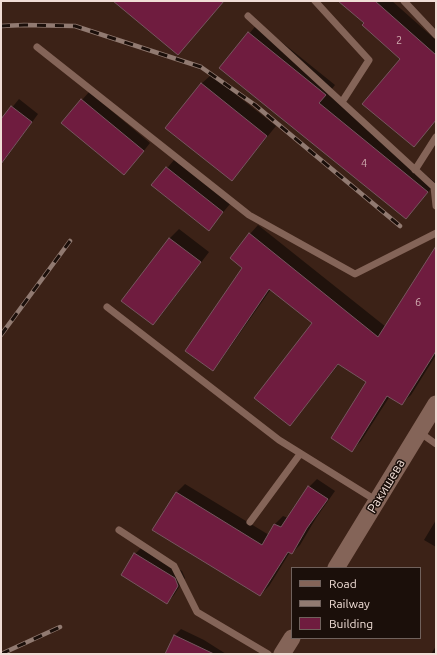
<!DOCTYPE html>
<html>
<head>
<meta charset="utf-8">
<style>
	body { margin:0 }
	#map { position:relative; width:437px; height:655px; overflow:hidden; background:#3c2217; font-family:Ubuntu,sans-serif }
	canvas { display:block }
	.frame { position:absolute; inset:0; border:2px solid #f0ddd6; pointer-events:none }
	.legend { position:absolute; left:291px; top:567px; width:130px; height:72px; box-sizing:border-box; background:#1b0f0a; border:1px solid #70615c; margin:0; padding:5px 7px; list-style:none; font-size:12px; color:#f0ddd6 }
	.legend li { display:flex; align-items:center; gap:8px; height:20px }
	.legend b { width:20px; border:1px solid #70615c }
</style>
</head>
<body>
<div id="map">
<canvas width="437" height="655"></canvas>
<div class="frame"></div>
<ul class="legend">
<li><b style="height:5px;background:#846458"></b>Road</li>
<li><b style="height:5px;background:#917a71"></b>Railway</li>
<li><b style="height:11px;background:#6f1c3f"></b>Building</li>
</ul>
</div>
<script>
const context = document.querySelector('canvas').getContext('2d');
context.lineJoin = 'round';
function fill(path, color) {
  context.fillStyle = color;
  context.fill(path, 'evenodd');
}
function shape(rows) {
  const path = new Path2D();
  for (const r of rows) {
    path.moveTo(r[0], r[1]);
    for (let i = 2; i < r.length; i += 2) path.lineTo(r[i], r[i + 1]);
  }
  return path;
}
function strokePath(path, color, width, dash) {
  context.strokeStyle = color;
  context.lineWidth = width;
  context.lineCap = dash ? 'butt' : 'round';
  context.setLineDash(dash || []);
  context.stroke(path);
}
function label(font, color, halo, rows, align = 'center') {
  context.font = font + ' Ubuntu,sans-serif';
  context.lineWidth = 3;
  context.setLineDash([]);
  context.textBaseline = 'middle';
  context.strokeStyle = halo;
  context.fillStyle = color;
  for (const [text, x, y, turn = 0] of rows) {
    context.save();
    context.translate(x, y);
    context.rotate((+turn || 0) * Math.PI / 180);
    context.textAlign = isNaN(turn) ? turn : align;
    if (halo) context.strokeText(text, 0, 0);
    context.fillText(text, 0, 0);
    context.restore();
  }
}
fill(shape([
	[115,1,224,1,178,54],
	[340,1,392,1,436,40,436,120,414,145,401,59],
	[258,23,335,85,328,94,436,183,406,218,221,68],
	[211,75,276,126,232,180,201,84],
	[89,92,150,143,131,167,62,123],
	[19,99,38,114,1,165,1,121],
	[174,160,230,204,209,229,153,185],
	[258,225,386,327,436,249,436,355,411,395,402,403,390,396,361,441,352,450,367,382,339,364,290,425,313,323,271,289,221,360,212,369,244,268,250,234],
	[179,229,209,252,162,314,153,324,123,301,170,238],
	[317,479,335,491,316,518,300,545,292,553,290,552,269,586,260,595,154,529,177,492,185,484,269,535,275,524,283,516,288,518,309,487],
	[436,520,436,547,424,540],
	[142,547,182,571,185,578,174,595,167,603,135,554],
	[181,629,204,640,226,654,166,654,175,635],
	[436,646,436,654,431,654]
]), '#0007');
const building = shape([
	[113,1,224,1,178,55,113,1],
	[338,1,375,1,436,55,436,120,414,147,362,104,400,59,362,25,364,23,338,1],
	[248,32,326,95,319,103,428,192,406,219,219,68,248,32],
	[201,83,267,136,232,181,165,128,201,83],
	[81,99,144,151,124,175,61,123,81,99],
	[11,106,32,122,1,164,1,119,11,106],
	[166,167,223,212,209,231,151,185,166,167],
	[249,233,378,337,436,246,436,351,402,405,387,396,352,452,331,438,366,382,338,364,290,426,254,398,312,323,269,289,213,371,185,351,242,268,230,258,249,233],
	[169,238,201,262,153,325,121,301,169,238],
	[308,486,328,499,307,528,292,554,288,552,260,596,152,530,176,492,262,545,274,524,281,527,308,486],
	[134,553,175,578,178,586,167,604,121,575,134,553],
	[174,635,214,654,165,654,174,635]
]);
fill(building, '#6f1c3f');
strokePath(building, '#76565f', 1);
strokePath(shape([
	[315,1,369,60,342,102],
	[404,1,436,35],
	[248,16,434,187,436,206],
	[37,47,249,215,355,274,436,233],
	[415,170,436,137],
	[107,307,279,440,377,501],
	[419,432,436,444],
	[250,522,300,454],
	[119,530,174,566,197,612,268,654]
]), '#846458', 7);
strokePath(shape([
	[336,568,436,404],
	[282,654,292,638]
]), '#846458', 17);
const rail = shape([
	[1,26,24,25,75,26,201,67,255,105,400,226],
	[1,335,70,241],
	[1,654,60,627]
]);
strokePath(rail, '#917a71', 4.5);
strokePath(rail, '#1b0f0a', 3, [9]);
label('11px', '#d0adb0', null, [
	["2",399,40],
	["4",364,163],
	["6",418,302]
]);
label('13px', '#f0ddd6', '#1b0f0a', [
	["Ракишева",386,486,-59]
]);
</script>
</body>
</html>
